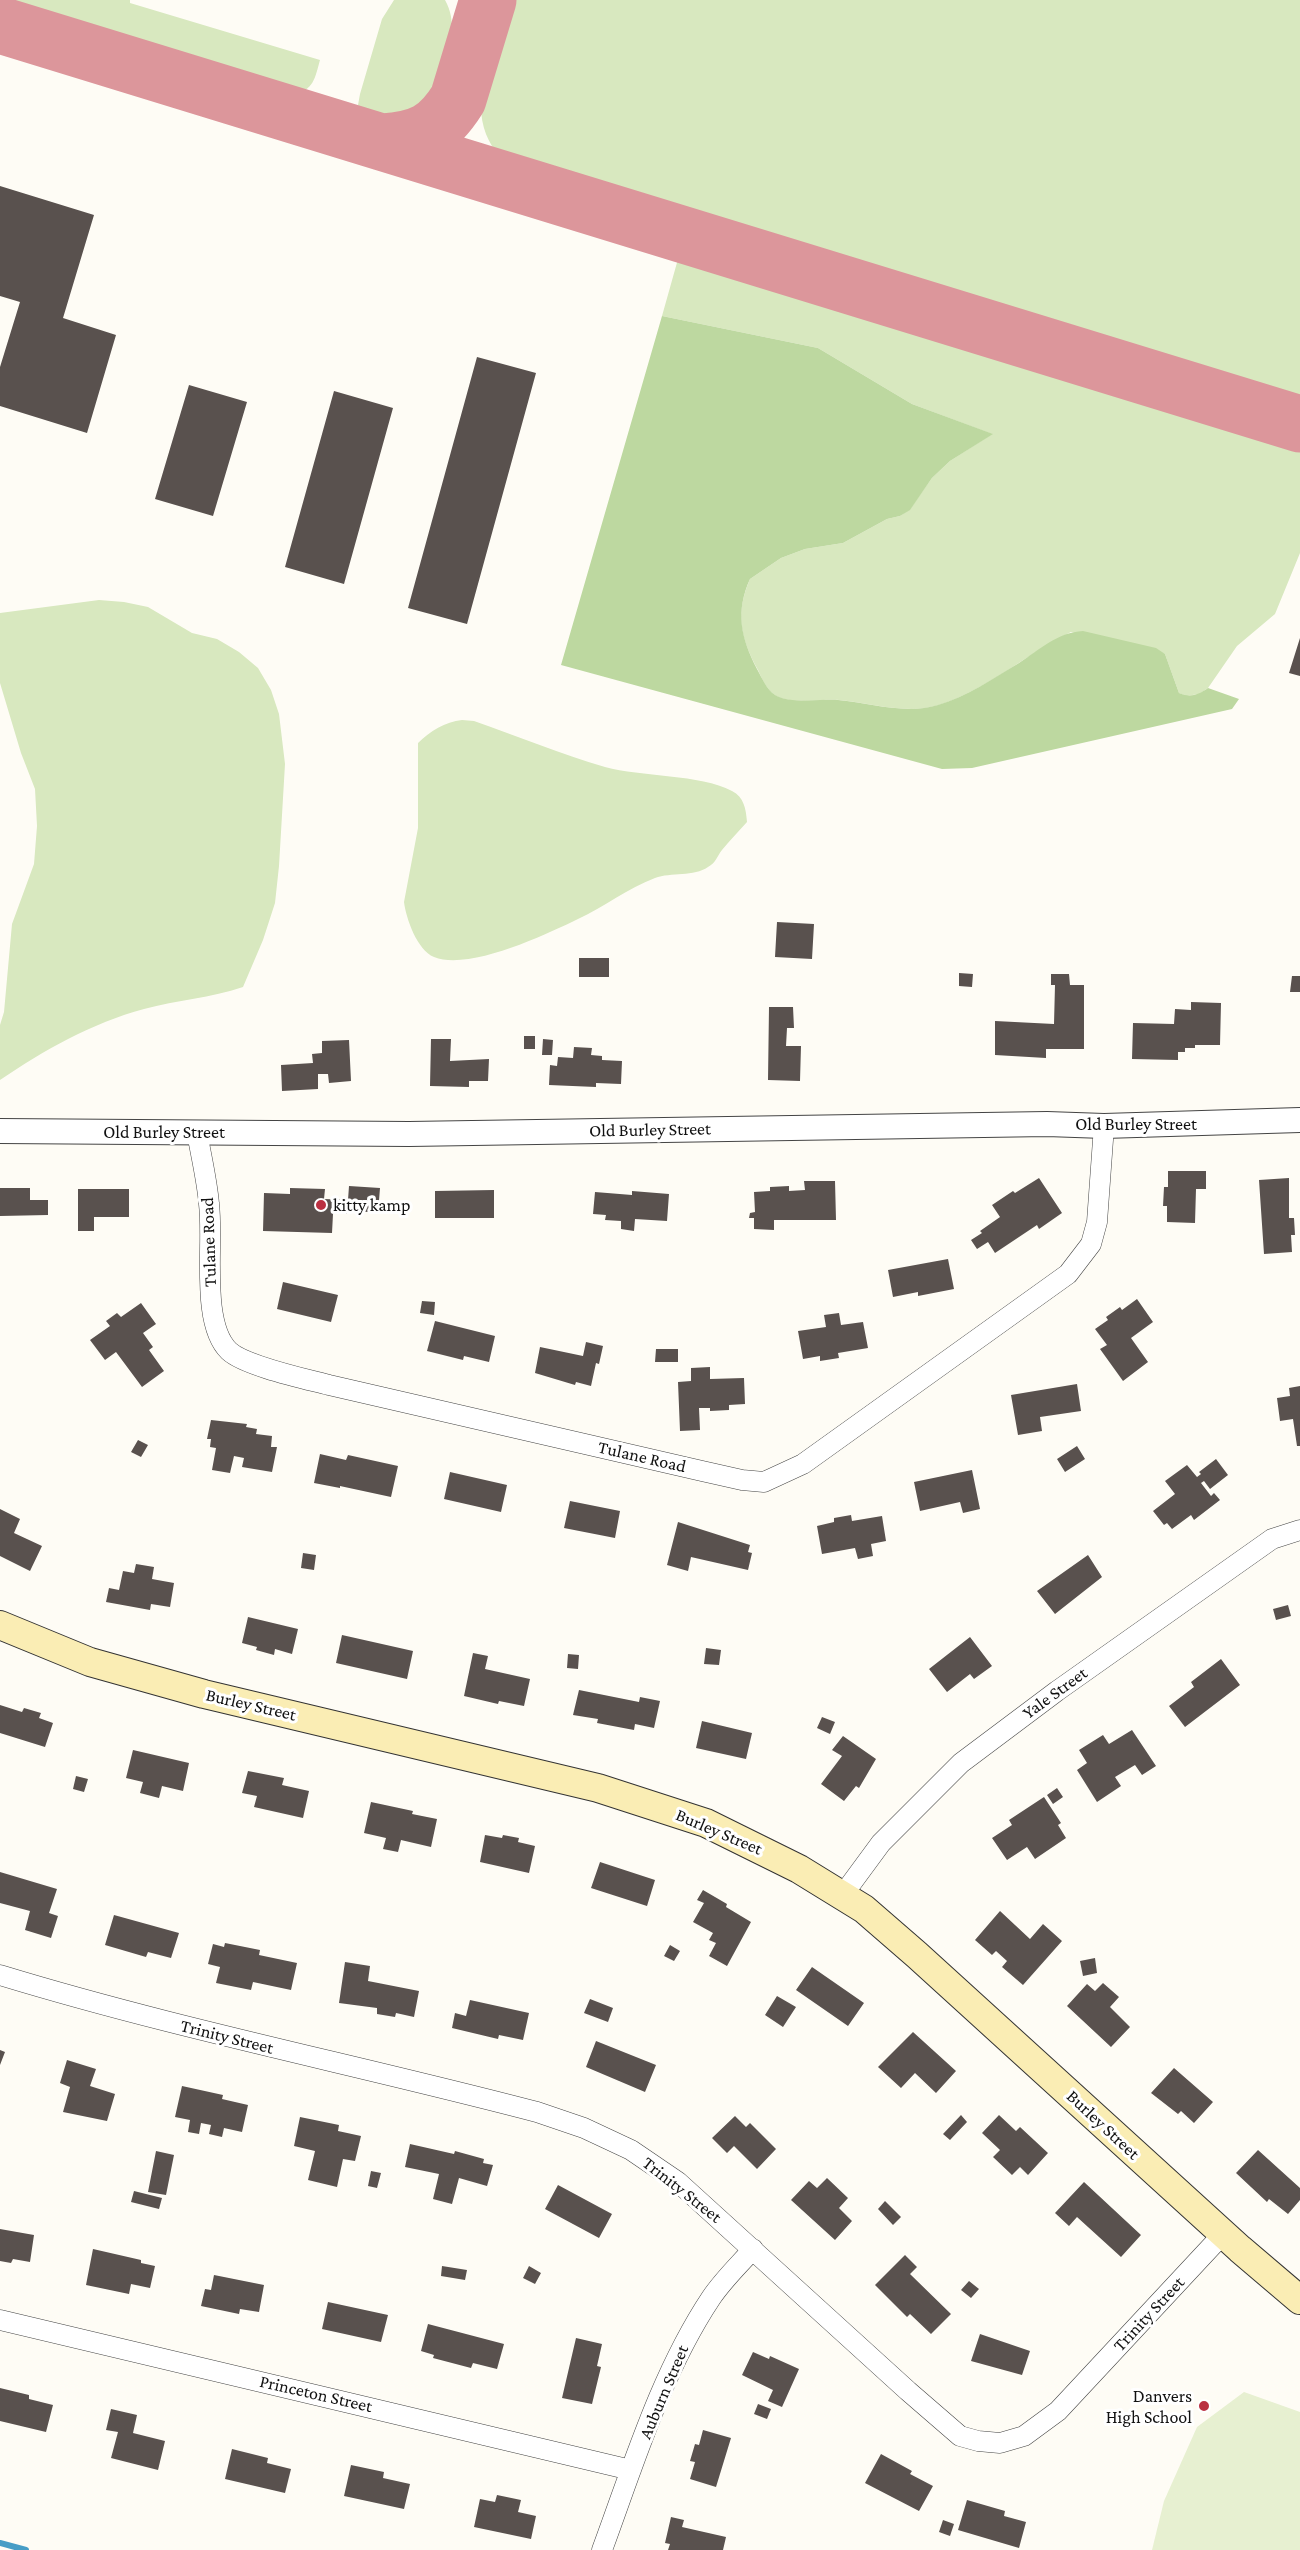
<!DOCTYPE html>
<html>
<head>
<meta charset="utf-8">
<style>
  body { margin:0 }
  canvas { display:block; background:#fefcf5 }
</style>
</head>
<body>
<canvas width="1300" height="2550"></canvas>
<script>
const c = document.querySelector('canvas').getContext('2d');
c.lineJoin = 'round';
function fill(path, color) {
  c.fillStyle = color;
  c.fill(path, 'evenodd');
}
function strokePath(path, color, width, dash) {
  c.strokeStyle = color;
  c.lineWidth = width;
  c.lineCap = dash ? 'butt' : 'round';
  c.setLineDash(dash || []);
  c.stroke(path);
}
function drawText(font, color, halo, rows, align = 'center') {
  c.font = font + ' "Crimson Pro",serif';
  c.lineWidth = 6;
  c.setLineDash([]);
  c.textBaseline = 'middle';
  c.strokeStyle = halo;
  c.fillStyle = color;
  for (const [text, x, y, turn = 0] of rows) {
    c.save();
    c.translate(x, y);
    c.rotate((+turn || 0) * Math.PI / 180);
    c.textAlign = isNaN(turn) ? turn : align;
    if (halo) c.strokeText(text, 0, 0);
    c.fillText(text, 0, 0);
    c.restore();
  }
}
fill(new Path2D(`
  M 0,0 L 130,0 L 130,3 L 320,60 C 315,78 314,90 293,95 L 0,4 Z
  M 394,0 L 445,0 C 457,22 451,41 445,63 C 434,100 407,145 363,114 L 358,105 L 360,94 L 382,19 Z
  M 514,0 L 1300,0 L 1300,405 L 500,157 C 488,143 481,126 481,107 Z
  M 678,259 L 1300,446 L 1300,553 L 1275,614 L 1237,646 L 1208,688 L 1199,694 L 1186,696 L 1179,693 L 1165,654 L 1071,632 C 1026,654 987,690 939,705 C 907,715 871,703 839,700 C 822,699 790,704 776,696 C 767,690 762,679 758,670 C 740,637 735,614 750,579 L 781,558 L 805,549 L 843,543 L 887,519 L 900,516 L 910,509 L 932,478 L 950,461 L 992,434 L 912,404 L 818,348 L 662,316 Z
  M 99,600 L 124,602 L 148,607 L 192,633 L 217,639 L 239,652 L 258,668 L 271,690 L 279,714 L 285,764 L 279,866 L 275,903 L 263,940 L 243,987 C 211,998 177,1000 144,1009 C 92,1023 44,1050 0,1080 L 0,1025 L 4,1012 L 12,924 L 34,864 L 37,826 L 35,789 L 21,753 L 0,683 L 0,613 Z
  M 462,720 L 474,721 C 517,736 561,754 605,767 C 641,777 700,774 732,791 C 744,797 746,809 747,822 C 739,831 730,840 722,850 C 717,856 716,863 708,867 C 694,877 671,872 655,878 C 628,888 604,907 578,919 C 545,935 469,971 434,957 C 417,950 406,918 404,902 L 418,828 L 418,743 C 430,731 445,722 462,720 Z`), '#d8e8bf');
fill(new Path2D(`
  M 662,316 L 818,348 L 912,404 L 993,434 L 950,461 L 932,478 L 910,510 L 900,516 L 887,519 L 843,543 L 805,549 L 781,558 L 750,579 C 735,612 741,638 757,669 C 762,678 767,690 775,695 C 789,704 822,699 838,700 C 871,703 906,715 938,705 C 966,697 994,678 1019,663 C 1039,650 1058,632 1083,631 L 1156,648 L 1165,654 L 1179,693 C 1190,698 1198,695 1208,688 L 1239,699 L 1232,709 L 972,768 L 942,769 L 561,665 Z`), '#bdd8a0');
fill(new Path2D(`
  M 1244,2392 L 1300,2412 L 1300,2550 L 1152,2550 L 1164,2501 L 1197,2427 Z`), '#e7f0d1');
strokePath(new Path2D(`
  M 0,2543 L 26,2550`), '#479dc6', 6);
strokePath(new Path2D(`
  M 0,25 L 1300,424
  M 383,142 C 421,139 438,131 458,99 L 488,0`), '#dc969b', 57);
fill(new Path2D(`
  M 0,186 L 94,215 L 63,318 L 116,335 L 87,433 L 0,406 L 0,367 L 20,302 L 0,296 Z
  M 477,357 L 536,373 L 467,624 L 408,608 Z
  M 189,385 L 247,402 L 213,516 L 155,499 Z
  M 334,391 L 393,408 L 344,584 L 285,567 Z
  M 1300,638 L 1300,676 L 1289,673 Z
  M 777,922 L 814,924 L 812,959 L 775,957 Z
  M 579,958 L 609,958 L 609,977 L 579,977 Z
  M 959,973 L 973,974 L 972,987 L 959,986 Z
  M 1051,974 L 1069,974 L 1070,985 L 1084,985 L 1084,1049 L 1046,1049 L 1046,1058 L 995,1055 L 995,1021 L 1054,1024 L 1055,985 L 1051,985 Z
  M 1292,976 L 1300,976 L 1300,992 L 1290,992 Z
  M 1191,1002 L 1221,1003 L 1220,1045 L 1195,1045 L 1195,1048 L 1185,1048 L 1185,1052 L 1178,1052 L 1178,1060 L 1132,1059 L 1133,1023 L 1174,1024 L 1175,1009 L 1191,1010 Z
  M 769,1007 L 793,1007 L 794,1028 L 787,1028 L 786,1046 L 801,1046 L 800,1081 L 768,1080 Z
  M 524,1036 L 535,1036 L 535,1049 L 524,1049 Z
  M 431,1039 L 451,1039 L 450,1061 L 489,1059 L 488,1081 L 469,1081 L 469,1087 L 430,1086 Z
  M 543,1039 L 553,1040 L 552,1055 L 542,1055 Z
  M 349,1040 L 351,1081 L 329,1083 L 328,1074 L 318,1074 L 318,1089 L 282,1091 L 281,1065 L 313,1063 L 312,1054 L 322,1053 L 322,1041 Z
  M 574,1047 L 592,1048 L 591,1055 L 602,1056 L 602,1060 L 622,1061 L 621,1084 L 596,1083 L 596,1087 L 549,1085 L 550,1065 L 557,1066 L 558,1057 L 573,1058 Z
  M 1168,1171 L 1206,1171 L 1206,1189 L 1196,1189 L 1195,1223 L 1167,1222 L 1167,1206 L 1163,1206 L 1164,1187 L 1168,1187 Z
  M 1039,1178 L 1062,1213 L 1039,1229 L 1037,1225 L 995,1253 L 988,1242 L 977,1249 L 971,1240 L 982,1233 L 980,1231 L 1000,1217 L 992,1205 L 1013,1191 L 1015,1193 Z
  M 1289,1178 L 1289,1218 L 1294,1218 L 1295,1235 L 1291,1235 L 1292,1252 L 1264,1254 L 1259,1180 Z
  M 804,1181 L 835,1181 L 836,1220 L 774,1220 L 774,1230 L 754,1229 L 754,1218 L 749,1218 L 750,1213 L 755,1212 L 754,1192 L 770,1191 L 770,1187 L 789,1186 L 789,1191 L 805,1190 Z
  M 349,1186 L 380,1188 L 378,1213 L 347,1210 L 347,1214 L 333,1214 L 332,1233 L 263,1231 L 264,1193 L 290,1194 L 290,1188 L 325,1189 L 324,1199 L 348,1200 Z
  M 0,1188 L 30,1188 L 30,1200 L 48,1200 L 48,1215 L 0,1216 Z
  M 78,1189 L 129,1189 L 129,1217 L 94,1217 L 94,1231 L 78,1231 Z
  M 494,1190 L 494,1218 L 435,1218 L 435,1191 Z
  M 632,1191 L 669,1194 L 667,1221 L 635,1219 L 634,1231 L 621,1229 L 621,1221 L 605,1220 L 606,1215 L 593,1214 L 595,1192 L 632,1195 Z
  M 948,1259 L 954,1289 L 918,1296 L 918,1292 L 893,1297 L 888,1270 Z
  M 283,1282 L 338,1295 L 331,1322 L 277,1309 Z
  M 1137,1299 L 1153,1322 L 1131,1338 L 1148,1362 L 1123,1381 L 1100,1349 L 1107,1345 L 1095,1329 L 1108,1320 L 1106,1317 L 1120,1307 L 1122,1310 Z
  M 422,1301 L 435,1302 L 434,1315 L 420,1313 Z
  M 141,1303 L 156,1324 L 143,1333 L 153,1347 L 149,1350 L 164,1371 L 142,1387 L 116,1352 L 105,1360 L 90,1340 L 110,1326 L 106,1321 L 117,1313 L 121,1317 Z
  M 839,1313 L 841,1325 L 863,1322 L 868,1348 L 838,1353 L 839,1358 L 820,1361 L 820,1356 L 803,1359 L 798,1331 L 826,1327 L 824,1315 Z
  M 435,1321 L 495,1336 L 489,1362 L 464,1356 L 463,1360 L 427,1351 Z
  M 586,1342 L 603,1346 L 599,1364 L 596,1363 L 591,1386 L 576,1382 L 575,1385 L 535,1373 L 540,1347 L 583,1356 Z
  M 656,1349 L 678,1349 L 678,1362 L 655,1362 Z
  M 710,1367 L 710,1379 L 744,1378 L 745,1404 L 729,1405 L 729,1410 L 710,1411 L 710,1408 L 699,1408 L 700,1430 L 680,1431 L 678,1382 L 691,1381 L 691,1368 Z
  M 1077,1384 L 1081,1411 L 1040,1417 L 1042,1431 L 1018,1435 L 1011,1395 Z
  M 1300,1386 L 1300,1446 L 1297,1446 L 1293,1419 L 1280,1421 L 1277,1398 L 1290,1396 L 1289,1388 Z
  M 211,1420 L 247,1424 L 246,1427 L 257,1429 L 256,1434 L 272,1436 L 271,1447 L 277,1447 L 272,1472 L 242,1467 L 244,1458 L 234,1456 L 230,1473 L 212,1470 L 216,1448 L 210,1447 L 211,1439 L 207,1439 Z
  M 138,1440 L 148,1445 L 141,1457 L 131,1452 Z
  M 1077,1446 L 1085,1459 L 1065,1472 L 1057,1459 Z
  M 320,1454 L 346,1460 L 348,1455 L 398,1466 L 391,1497 L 340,1486 L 340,1488 L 314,1483 Z
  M 1216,1459 L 1228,1475 L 1210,1489 L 1204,1481 L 1201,1483 L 1211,1496 L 1214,1493 L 1220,1500 L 1194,1520 L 1191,1515 L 1172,1529 L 1167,1523 L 1164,1525 L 1153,1511 L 1175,1494 L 1165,1481 L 1187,1465 L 1197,1477 L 1201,1474 L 1199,1472 Z
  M 972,1470 L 980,1509 L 963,1513 L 960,1502 L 920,1511 L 914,1482 Z
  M 450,1472 L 507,1485 L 501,1512 L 444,1499 Z
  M 570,1501 L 620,1511 L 615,1538 L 564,1528 Z
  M 0,1509 L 20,1519 L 14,1533 L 42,1546 L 30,1571 L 0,1556 Z
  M 851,1515 L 852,1521 L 882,1516 L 886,1541 L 871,1544 L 873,1556 L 858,1559 L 855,1548 L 822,1554 L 817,1526 L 834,1522 L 834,1518 Z
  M 678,1522 L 750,1545 L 748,1552 L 752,1553 L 748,1570 L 691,1557 L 688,1571 L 667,1565 Z
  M 303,1553 L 316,1555 L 314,1570 L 301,1568 Z
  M 1088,1555 L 1102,1577 L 1055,1614 L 1037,1591 Z
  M 136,1564 L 154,1567 L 152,1579 L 174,1583 L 170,1607 L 151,1604 L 150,1610 L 106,1602 L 109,1588 L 119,1590 L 123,1571 L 134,1573 Z
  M 1288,1605 L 1291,1616 L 1276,1620 L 1273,1609 Z
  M 248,1617 L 298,1629 L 292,1654 L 275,1649 L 274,1655 L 256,1650 L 257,1647 L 242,1643 Z
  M 342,1635 L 413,1651 L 407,1679 L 336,1663 Z
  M 970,1637 L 992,1666 L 974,1679 L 970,1674 L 947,1692 L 929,1669 Z
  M 706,1648 L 721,1650 L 719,1665 L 704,1664 Z
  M 473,1653 L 488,1656 L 485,1669 L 530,1679 L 524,1706 L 499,1701 L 498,1704 L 464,1696 Z
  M 568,1654 L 579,1655 L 578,1669 L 567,1668 Z
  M 1221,1659 L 1240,1685 L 1185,1727 L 1169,1706 L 1194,1687 L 1191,1682 Z
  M 579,1690 L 639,1702 L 640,1697 L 660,1701 L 654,1728 L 635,1724 L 634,1730 L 597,1723 L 598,1719 L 573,1715 Z
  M 0,1705 L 22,1712 L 24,1708 L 41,1713 L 39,1718 L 53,1723 L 45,1747 L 0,1733 Z
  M 822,1717 L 835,1722 L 830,1734 L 817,1728 Z
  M 702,1721 L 752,1733 L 746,1759 L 696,1748 Z
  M 1132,1730 L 1156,1766 L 1142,1775 L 1135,1765 L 1115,1777 L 1121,1786 L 1097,1802 L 1077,1770 L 1087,1763 L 1079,1750 L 1103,1735 L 1109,1744 Z
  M 843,1736 L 876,1759 L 859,1788 L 856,1786 L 844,1801 L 821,1784 L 842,1756 L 832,1750 Z
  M 133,1750 L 189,1763 L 183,1791 L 162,1786 L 159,1798 L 140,1793 L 143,1782 L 126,1778 Z
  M 248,1771 L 284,1778 L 282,1785 L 309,1791 L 303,1818 L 254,1807 L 257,1796 L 242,1793 Z
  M 76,1776 L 88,1779 L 84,1792 L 73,1789 Z
  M 1057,1788 L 1063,1797 L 1053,1804 L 1047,1795 Z
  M 1044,1797 L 1061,1823 L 1058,1825 L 1066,1838 L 1035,1859 L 1027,1847 L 1007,1860 L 992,1838 L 1012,1825 L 1009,1820 Z
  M 371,1802 L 413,1811 L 412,1814 L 437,1819 L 431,1847 L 401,1840 L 398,1852 L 383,1849 L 386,1838 L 364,1833 Z
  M 485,1835 L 502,1838 L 503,1835 L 519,1838 L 518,1842 L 535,1846 L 529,1873 L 480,1862 Z
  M 600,1862 L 655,1880 L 647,1906 L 591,1888 Z
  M 0,1872 L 57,1889 L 49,1913 L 58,1916 L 51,1938 L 25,1930 L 30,1911 L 0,1903 Z
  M 703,1890 L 727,1904 L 726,1907 L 751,1922 L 727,1966 L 709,1956 L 716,1943 L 709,1940 L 713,1933 L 693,1922 L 704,1903 L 697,1900 Z
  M 1000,1911 L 1030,1939 L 1043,1924 L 1062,1941 L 1023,1985 L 1002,1967 L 1007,1961 L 996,1951 L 992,1955 L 975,1940 Z
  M 114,1915 L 179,1933 L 171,1958 L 148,1952 L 146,1957 L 105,1945 Z
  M 225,1943 L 260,1950 L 259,1955 L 297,1963 L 291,1990 L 253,1982 L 251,1990 L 216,1983 L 220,1967 L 208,1964 L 213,1944 L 224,1947 Z
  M 670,1945 L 680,1951 L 674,1961 L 664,1956 Z
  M 1095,1958 L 1097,1973 L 1083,1976 L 1080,1961 Z
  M 345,1962 L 370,1966 L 368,1981 L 419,1991 L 414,2017 L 396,2013 L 395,2017 L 377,2014 L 377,2008 L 339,2003 Z
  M 812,1967 L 864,2003 L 848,2026 L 796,1990 Z
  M 1103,1983 L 1119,1997 L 1110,2007 L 1130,2027 L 1111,2047 L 1067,2006 L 1087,1984 L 1095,1991 Z
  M 777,1996 L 796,2007 L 783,2027 L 765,2015 Z
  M 590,1999 L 613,2008 L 608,2022 L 584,2013 Z
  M 470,2000 L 529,2013 L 523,2040 L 499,2035 L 498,2039 L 452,2028 L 455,2013 L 466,2016 Z
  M 913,2032 L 956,2071 L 936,2093 L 915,2073 L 901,2088 L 878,2067 Z
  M 596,2041 L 656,2065 L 645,2092 L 586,2067 Z
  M 0,2050 L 5,2052 L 0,2065 Z
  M 67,2060 L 96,2069 L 90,2086 L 115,2094 L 107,2121 L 63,2112 L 70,2087 L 60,2083 Z
  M 1174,2068 L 1213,2102 L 1194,2123 L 1181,2111 L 1178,2114 L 1151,2093 Z
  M 182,2086 L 223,2095 L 222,2099 L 248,2105 L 242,2132 L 224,2128 L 222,2137 L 209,2134 L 211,2125 L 201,2123 L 199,2134 L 188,2132 L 190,2120 L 175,2117 Z
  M 961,2115 L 967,2122 L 950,2140 L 943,2134 Z
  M 999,2115 L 1016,2131 L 1020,2127 L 1048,2153 L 1028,2175 L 1020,2167 L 1012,2175 L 993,2157 L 1000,2150 L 982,2133 Z
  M 735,2116 L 746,2127 L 750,2123 L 776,2149 L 757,2169 L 734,2146 L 727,2153 L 712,2138 Z
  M 300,2117 L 339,2125 L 338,2131 L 361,2136 L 355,2161 L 343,2159 L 337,2187 L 308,2180 L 315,2151 L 294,2146 Z
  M 410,2144 L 454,2154 L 455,2151 L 484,2159 L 483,2163 L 493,2165 L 487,2186 L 459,2178 L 452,2204 L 433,2199 L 439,2174 L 405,2167 Z
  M 1258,2150 L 1300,2188 L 1300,2200 L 1288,2214 L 1269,2199 L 1267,2202 L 1236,2173 Z
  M 156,2151 L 174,2155 L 166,2195 L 148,2192 Z
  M 371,2171 L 381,2173 L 377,2188 L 368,2186 Z
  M 827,2178 L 848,2198 L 839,2208 L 852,2221 L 835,2240 L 791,2200 L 809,2181 L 817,2188 Z
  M 1084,2182 L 1141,2235 L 1121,2257 L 1077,2217 L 1069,2226 L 1055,2213 Z
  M 558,2185 L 612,2214 L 599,2238 L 545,2209 Z
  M 134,2191 L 162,2198 L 159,2209 L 131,2202 Z
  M 885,2201 L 901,2217 L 893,2225 L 878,2209 Z
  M 0,2229 L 34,2235 L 30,2262 L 13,2259 L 11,2263 L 0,2261 Z
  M 93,2249 L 141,2260 L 141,2263 L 155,2266 L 150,2288 L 131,2284 L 129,2294 L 86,2285 Z
  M 905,2255 L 917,2267 L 910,2274 L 951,2314 L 931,2334 L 910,2314 L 907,2317 L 875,2285 Z
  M 442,2266 L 467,2270 L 465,2280 L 441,2276 Z
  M 529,2266 L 541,2273 L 535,2284 L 523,2278 Z
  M 214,2275 L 264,2285 L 259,2312 L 240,2309 L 239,2314 L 201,2306 L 205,2289 L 211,2290 Z
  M 969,2281 L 979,2289 L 971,2298 L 961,2290 Z
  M 328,2302 L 388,2315 L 381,2342 L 322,2329 Z
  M 428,2324 L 504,2344 L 497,2369 L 473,2363 L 471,2368 L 433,2358 L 434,2355 L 421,2351 Z
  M 980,2334 L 1030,2351 L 1022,2375 L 971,2361 Z
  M 576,2338 L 602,2344 L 597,2366 L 601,2367 L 592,2404 L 562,2398 Z
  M 753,2352 L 769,2359 L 770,2356 L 799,2369 L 782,2407 L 768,2401 L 773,2390 L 742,2375 Z
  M 0,2388 L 29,2395 L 29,2399 L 53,2405 L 46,2432 L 0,2421 Z
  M 758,2404 L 771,2409 L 767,2419 L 754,2414 Z
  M 111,2409 L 137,2415 L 133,2433 L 165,2441 L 158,2470 L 111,2458 L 118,2432 L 106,2430 Z
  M 703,2430 L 731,2438 L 716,2487 L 690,2479 L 695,2462 L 690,2461 L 695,2444 L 699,2445 Z
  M 232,2449 L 268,2458 L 267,2463 L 291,2469 L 285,2493 L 225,2479 Z
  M 881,2454 L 912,2471 L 910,2474 L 933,2486 L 919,2511 L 865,2483 Z
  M 351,2465 L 384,2472 L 383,2478 L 410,2484 L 404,2509 L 344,2496 Z
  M 497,2495 L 521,2500 L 518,2512 L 536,2516 L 531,2539 L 474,2527 L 480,2499 L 495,2502 Z
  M 967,2500 L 1005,2511 L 1004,2516 L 1026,2522 L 1019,2548 L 958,2530 Z
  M 671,2517 L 684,2520 L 682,2527 L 726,2537 L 723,2550 L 668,2550 L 670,2544 L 665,2543 Z
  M 943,2520 L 954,2524 L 950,2536 L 939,2532 Z`), '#59514e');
const minor = new Path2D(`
  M 197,1132 C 201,1156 207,1180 209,1204 C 214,1244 200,1323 229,1351 C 245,1366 306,1379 329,1385 L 702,1471 L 742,1480 L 764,1482 L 803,1464 L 1068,1274 L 1091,1244 L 1097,1222 L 1104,1126
  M 842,1896 L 881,1843 L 961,1763 L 1057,1691 L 1272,1539 L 1300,1530
  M 0,1975 C 177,2029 358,2065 537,2112 L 584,2128 L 631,2150 L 678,2182 L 908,2391 L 960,2436 L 978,2441 L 1000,2443 L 1024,2436 L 1058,2411 L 1223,2234
  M 0,2320 L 631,2470
  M 602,2550 C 633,2466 661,2373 711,2298 C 723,2280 739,2265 753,2249`);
const tertiary = new Path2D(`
  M 0,1131 L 409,1134 L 1047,1124 L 1104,1126 L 1300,1120`);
const secondary = new Path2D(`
  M 0,1625 L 90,1662 L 204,1694 L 598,1788 L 706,1823 L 799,1869 L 864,1909 L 917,1955 L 1240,2249 L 1300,2300`);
strokePath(minor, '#444', 21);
strokePath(tertiary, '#444', 26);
strokePath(secondary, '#333', 30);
strokePath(minor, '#fff', 20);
strokePath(tertiary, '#fff', 24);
strokePath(secondary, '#faedb4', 28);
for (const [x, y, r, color] of [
  [321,1205,6,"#ba3041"],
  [1204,2406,6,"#ba3041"]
]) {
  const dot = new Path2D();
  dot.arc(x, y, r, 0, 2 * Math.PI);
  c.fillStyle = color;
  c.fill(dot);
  strokePath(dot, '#fff', 2);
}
drawText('18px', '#111', '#fff', [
  ["Old Burley Street",1136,1124],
  ["Old Burley Street",650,1130,-1],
  ["Old Burley Street",164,1132],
  ["Tulane Road",209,1242,-92],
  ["Tulane Road",642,1457,13],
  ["Yale Street",1055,1693,-36],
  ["Burley Street",251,1705,13],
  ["Burley Street",719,1832,23],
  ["Trinity Street",227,2037,14],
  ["Burley Street",1103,2125,43],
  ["Trinity Street",682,2190,38],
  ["Trinity Street",1149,2314,-47],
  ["Auburn Street",664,2392,-67],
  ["Princeton Street",316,2394,13]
]);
drawText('18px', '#111', '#fff', [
  ["kitty kamp",333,1205],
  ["Danvers",1192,2396,"right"],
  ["High School",1192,2417,"right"]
], 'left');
</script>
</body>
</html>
